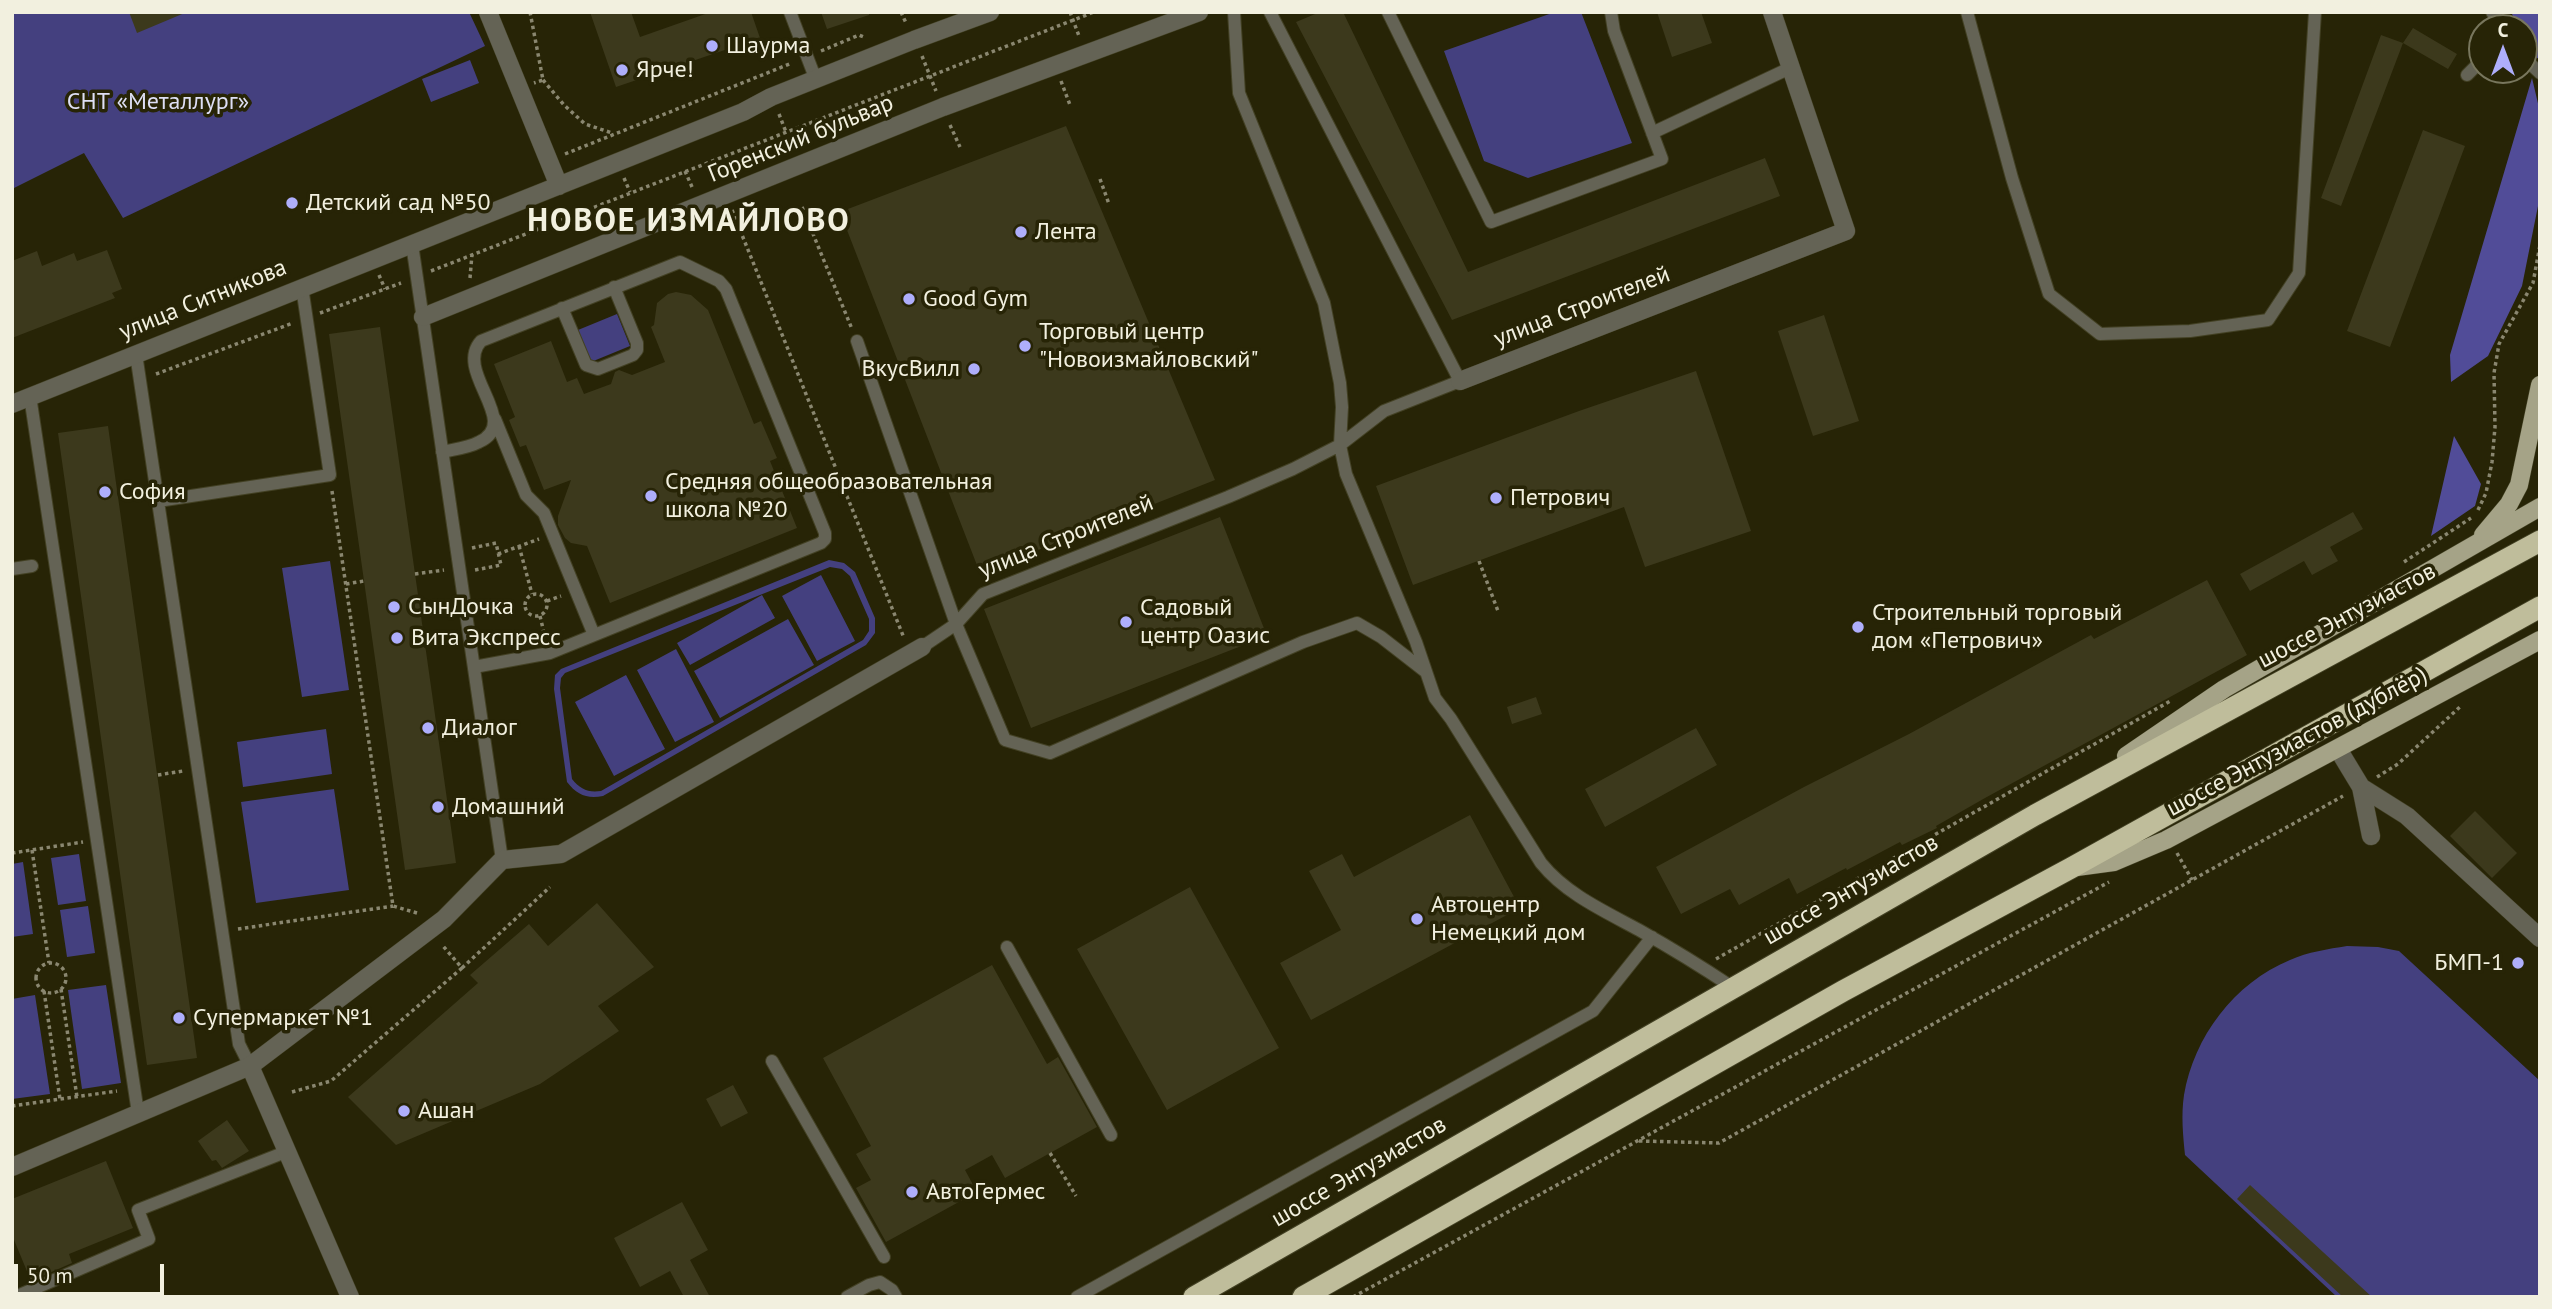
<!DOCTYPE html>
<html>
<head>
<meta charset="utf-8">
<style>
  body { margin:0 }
  #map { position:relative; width:2552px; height:1309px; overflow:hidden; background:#272406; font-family:"PT Sans",sans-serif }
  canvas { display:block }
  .frame { position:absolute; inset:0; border:14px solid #f2f0df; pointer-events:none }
  .north { position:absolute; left:2468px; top:14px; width:70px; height:70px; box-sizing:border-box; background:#272406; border:2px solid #78765d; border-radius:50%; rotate:0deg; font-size:19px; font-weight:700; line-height:28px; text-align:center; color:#f2f0df }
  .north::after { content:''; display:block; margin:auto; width:24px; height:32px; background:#aeaefb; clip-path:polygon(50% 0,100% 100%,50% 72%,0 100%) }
  .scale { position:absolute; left:14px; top:1264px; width:150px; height:32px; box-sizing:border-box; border:4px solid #f2f0df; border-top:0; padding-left:9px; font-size:21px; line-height:24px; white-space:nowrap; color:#f2f0df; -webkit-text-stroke:5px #272406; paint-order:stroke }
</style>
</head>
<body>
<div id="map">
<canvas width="2552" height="1309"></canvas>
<div class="frame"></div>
<div class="north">С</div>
<div class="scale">50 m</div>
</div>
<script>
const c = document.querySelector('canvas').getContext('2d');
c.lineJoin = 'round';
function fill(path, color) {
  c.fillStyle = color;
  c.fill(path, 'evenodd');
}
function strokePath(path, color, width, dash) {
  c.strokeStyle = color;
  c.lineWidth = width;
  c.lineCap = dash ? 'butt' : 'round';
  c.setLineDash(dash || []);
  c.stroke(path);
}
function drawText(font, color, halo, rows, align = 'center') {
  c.font = font + ' "PT Sans",sans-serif';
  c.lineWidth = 7;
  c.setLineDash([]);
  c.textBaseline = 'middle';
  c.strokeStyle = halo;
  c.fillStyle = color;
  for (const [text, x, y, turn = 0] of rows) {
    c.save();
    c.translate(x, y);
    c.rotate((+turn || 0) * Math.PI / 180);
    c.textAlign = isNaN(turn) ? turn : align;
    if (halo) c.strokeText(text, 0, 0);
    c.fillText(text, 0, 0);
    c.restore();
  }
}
fill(new Path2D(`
  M 12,12 L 469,12 L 485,46 L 123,218 L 84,153 L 12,189 Z
  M 1555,12 L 1581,12 L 1632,143 L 1528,178 L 1484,161 L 1444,51 Z
  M 470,60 L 479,83 L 431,102 L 422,79 Z
  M 617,314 L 630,346 L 591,362 L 578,330 Z
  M 829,560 L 844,563 L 855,572 L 875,618 L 875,633 L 866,645 L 603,796 C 587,799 577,795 567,782 L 554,689 L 555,675 L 561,669 ZM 830,567 L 842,569 L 850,576 L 869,619 L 869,631 L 863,640 L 601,791 C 588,793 580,789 572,779 L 560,688 L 561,678 L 565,673 Z
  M 330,561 L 349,690 L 302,697 L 282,568 Z
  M 821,575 L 855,641 L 817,661 L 782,596 Z
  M 762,595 L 775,618 L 690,665 L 677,643 Z
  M 788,619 L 814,665 L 720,718 L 694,671 Z
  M 676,649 L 714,722 L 675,742 L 637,670 Z
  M 626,675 L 665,749 L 614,776 L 575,702 Z
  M 326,729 L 332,774 L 243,787 L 237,742 Z
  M 334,789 L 349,890 L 256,903 L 241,802 Z
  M 79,854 L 86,901 L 58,905 L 51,858 Z
  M 23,862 L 33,934 L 12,937 L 12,864 Z
  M 88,906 L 95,953 L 67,957 L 60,910 Z
  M 2347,946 L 2378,947 L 2399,951 L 2540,1081 L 2540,1297 L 2337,1297 L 2185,1155 C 2183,1135 2181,1115 2184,1095 C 2194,1037 2234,983 2290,960 C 2308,952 2328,949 2347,946 Z
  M 106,985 L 121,1083 L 82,1089 L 68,990 Z
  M 35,995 L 50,1094 L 12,1099 L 12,999 Z`), '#44407f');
fill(new Path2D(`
  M 2511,12 L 2540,12 L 2540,60 C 2528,51 2524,43 2524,28 L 2519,28 Z
  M 2532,78 L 2540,112 L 2540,196 L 2522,286 L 2488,356 L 2451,382 L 2450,355 Z
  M 2454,436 L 2481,484 L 2475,506 L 2431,536 Z`), '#514c98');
fill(new Path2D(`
  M 129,12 L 187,12 L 137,33 Z
  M 590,12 L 631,12 L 640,37 L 711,12 L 751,12 L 760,38 L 616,87 Z
  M 821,12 L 869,12 L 869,15 L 827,29 Z
  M 1320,12 L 1343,12 L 1468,272 L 1765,158 L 1780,196 L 1452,320 L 1296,22 Z
  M 1657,12 L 1701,12 L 1712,43 L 1672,57 Z
  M 2413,28 L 2457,54 L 2448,69 L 2403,43 Z
  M 2381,35 L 2403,43 L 2341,206 L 2321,198 Z
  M 1066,126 L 1215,480 L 980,573 L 840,212 Z
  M 2423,130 L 2465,146 L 2390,347 L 2347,331 Z
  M 107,250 L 122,289 L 112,293 L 115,298 L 12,338 L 12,261 L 37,251 L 42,266 L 74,253 L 77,261 Z
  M 676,292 L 691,295 L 708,310 L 754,424 L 761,421 L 777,458 L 770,461 L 797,528 L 610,603 L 587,546 L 571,543 L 565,538 L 558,525 L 558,516 L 571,480 L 544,490 L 526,445 L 520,447 L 509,420 L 515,417 L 494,364 L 551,341 L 567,382 L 577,378 L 584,394 L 611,384 L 615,372 L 619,370 L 632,375 L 665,362 L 651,327 L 654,325 L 657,303 L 668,294 Z
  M 1824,315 L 1859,421 L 1813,436 L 1778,331 Z
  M 380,327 L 456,863 L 405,870 L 329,334 Z
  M 1696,371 L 1751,531 L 1645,567 L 1624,507 L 1413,585 L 1376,486 L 1579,411 Z
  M 108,426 L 197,1058 L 147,1065 L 58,433 Z
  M 2353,512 L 2363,529 L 2330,547 L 2338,561 L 2312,575 L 2304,561 L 2250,591 L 2240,574 Z
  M 1220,517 L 1267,636 L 1031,728 L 984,609 Z
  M 2207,580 L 2247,655 L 1985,798 L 1936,826 L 1937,828 L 1902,845 L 1900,842 L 1847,870 L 1846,868 L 1797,894 L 1789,878 L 1739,905 L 1730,889 L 1681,914 L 1656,867 L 1804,787 L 1909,734 L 2091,635 L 2094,639 Z
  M 1536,697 L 1542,714 L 1512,724 L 1507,707 Z
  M 1696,728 L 1717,765 L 1605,827 L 1585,789 Z
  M 2475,811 L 2517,853 L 2492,878 L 2450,836 Z
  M 1470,815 L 1520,908 L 1311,1020 L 1280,963 L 1341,930 L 1309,871 L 1342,854 L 1354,877 Z
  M 1190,887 L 1279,1048 L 1167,1110 L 1077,949 Z
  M 597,903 L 654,967 L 598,1006 L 619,1031 L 540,1084 L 396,1145 L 348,1097 L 478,983 L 470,975 L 529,924 L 548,946 Z
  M 992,965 L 1047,1064 L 1058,1057 L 1097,1127 L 1005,1178 L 992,1155 L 965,1170 L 977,1192 L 886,1242 L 856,1188 L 871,1180 L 856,1154 L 871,1146 L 823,1058 Z
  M 733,1085 L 748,1113 L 721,1127 L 706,1099 Z
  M 227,1120 L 249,1151 L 222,1168 L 216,1160 L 212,1161 L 198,1141 Z
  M 106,1161 L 133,1228 L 69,1254 L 72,1263 L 31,1281 L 12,1235 L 12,1199 Z
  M 2250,1185 L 2372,1297 L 2343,1297 L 2237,1199 Z
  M 682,1202 L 708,1250 L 690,1260 L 710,1297 L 684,1297 L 670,1271 L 640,1287 L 614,1238 Z`), '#3c391c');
const lane = new Path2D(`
  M 790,12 L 816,80
  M 1234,12 L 1239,93 L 1324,303 L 1340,383 L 1342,407 L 1340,445 L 1346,474 L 1416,642 L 1435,698 L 1451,719 L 1541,863 C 1566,894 1604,911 1639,930 C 1671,948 1702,967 1732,987
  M 1388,12 L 1491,222 L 1662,159 L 1614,31 L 1611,12
  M 1967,12 L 2012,178 L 2049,294 L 2100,334 L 2190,331 L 2268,320 L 2299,273 L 2315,12
  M 2492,12 L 2503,28
  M 2524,58 L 2540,73
  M 2467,75 L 2482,60
  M 1652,133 L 1790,68
  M 412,244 L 502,860
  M 562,308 L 586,365 L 598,369 L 633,355 L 637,350 L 637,343 L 614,287
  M 857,341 L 956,624 L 1005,740 L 1050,753 L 1303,642 L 1357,623 L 1381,637 L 1426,672
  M 136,354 L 239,1044 L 250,1066
  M 30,396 L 138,1113
  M 495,419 L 526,495 L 544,513 L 594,635
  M 442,452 C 455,449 468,448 479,442 C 523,422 453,372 481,341 L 680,262 L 719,281 L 726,289 L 825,533 L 825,539 L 821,543 L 550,653 L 474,667
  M 158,501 L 330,475 L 302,287
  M 12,569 L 32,566
  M 922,647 L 956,624 L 983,594 L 1228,497 L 1293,469 L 1340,445 L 1384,411 L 1460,381 L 1270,12
  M 1007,947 L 1111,1135
  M 772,1061 L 884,1257
  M 15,1297 L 149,1239 L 138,1210 L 288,1151
  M 847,1297 L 869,1285 L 880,1282 L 892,1290 L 896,1297
  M 1077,1297 L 1593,1011 L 1652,937`);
const street = new Path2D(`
  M 488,12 L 559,186
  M 423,317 L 943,107 L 1199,12
  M 1460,381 L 1846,231 L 1772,12
  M 12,404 L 743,112 L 771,97 L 914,40 L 990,12
  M 2338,749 L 2361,787 L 2371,836
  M 2361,787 L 2407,816 L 2540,938
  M 250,1066 L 350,1297
  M 12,1167 L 250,1066 L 444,919 L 502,860 L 561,854 L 922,647`);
const primary = new Path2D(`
  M 2483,535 L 2509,504 L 2519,485 L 2540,385
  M 2126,756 L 2224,689 L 2540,507
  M 2077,867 L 2114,862 L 2166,840 L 2540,640`);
const highway = new Path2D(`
  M 1194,1297 L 2035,815 L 2540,541
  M 1303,1297 L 1843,991 L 2071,868 L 2540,607`);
strokePath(lane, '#434124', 14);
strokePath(street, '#434124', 19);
strokePath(primary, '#434124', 19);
strokePath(highway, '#434124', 23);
strokePath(new Path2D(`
  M 530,12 L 543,80 L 534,83
  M 901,12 L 906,23
  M 1070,12 L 1079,36
  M 821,51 L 859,35 L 866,38
  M 922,56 L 936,91
  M 543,80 L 564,105 L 585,124 L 612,133
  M 1061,81 L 1070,105
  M 779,114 L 786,132
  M 950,125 L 960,147
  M 565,154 L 792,63
  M 685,171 L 692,187
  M 624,178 L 630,192
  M 1100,179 L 1109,204
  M 802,207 L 852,329
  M 732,210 L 904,638
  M 431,271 L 1094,12
  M 379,275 L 385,289
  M 470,278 L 472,254
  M 320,313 L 401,283
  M 156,374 L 293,323
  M 332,491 L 393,906 L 417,913
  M 2478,510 L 2486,493 L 2492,462 L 2495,427 L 2494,373 L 2499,344 L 2533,283 L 2540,245
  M 519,546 L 532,594
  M 472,548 L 496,543 L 501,565 L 475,570
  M 498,554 L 539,539
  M 1479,561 L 1498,611
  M 2404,562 L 2471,518
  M 415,574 L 444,570
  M 346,584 L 364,581
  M525 605a11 11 0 1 1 22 0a11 11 0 1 1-22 0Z
  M 547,601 L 561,596
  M 540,616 L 545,637
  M 158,775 L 183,771
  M 2377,777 L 2398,764 L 2462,705
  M 32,850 L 49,963
  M 12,853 L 83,842
  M 2177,853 L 2192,880
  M 238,929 L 393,906
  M 1716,959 L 2172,700
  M36 978a15 15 0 1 1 30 0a15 15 0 1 1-30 0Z
  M 462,968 L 550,887
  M 61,989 L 77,1097
  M 44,991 L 60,1099
  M 292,1092 L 331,1081 L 462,968 L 443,946
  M 12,1106 L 117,1091
  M 1639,1141 L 1719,1143 L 2343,796
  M 1050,1153 L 1076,1196
  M 1353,1297 L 2109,882`), '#8a8770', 3.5, [3.5, 3.5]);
strokePath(lane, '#646355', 12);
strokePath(street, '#646355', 18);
strokePath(primary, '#a5a387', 18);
strokePath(highway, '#bfbd9b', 21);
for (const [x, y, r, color] of [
  [712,46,7,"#aeaefb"],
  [622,70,7,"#aeaefb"],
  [292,203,7,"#aeaefb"],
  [1021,232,7,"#aeaefb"],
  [909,299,7,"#aeaefb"],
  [1025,346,7,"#aeaefb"],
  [974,369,7,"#aeaefb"],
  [105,492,7,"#aeaefb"],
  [651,496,7,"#aeaefb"],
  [1496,498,7,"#aeaefb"],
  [394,607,7,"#aeaefb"],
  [1126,622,7,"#aeaefb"],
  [1858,627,7,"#aeaefb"],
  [397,638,7,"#aeaefb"],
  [428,728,7,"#aeaefb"],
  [438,807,7,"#aeaefb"],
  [1417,919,7,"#aeaefb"],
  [2518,963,7,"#aeaefb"],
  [179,1018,7,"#aeaefb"],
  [404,1111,7,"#aeaefb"],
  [912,1192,7,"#aeaefb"]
]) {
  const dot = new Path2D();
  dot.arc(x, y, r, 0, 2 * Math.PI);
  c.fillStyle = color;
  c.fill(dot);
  strokePath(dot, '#272406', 2.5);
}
drawText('24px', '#f2f0df', '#272406', [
  ["Шаурма",726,46],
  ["Ярче!",636,70],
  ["Детский сад №50",306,203],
  ["Лента",1035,232],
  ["Good Gym",923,299],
  ["Торговый центр",1039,332],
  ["\"Новоизмайловский\"",1039,360],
  ["ВкусВилл",960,369,"right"],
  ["Средняя общеобразовательная",665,482],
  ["школа №20",665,510],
  ["София",119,492],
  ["Петрович",1510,498],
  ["СынДочка",408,607],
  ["Садовый",1140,608],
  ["центр Оазис",1140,636],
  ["Строительный торговый",1872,613],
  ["дом «Петрович»",1872,641],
  ["Вита Экспресс",411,638],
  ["Диалог",442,728],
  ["Домашний",452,807],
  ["Автоцентр",1431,905],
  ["Немецкий дом",1431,933],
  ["БМП-1",2504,963,"right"],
  ["Супермаркет №1",193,1018],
  ["Ашан",418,1111],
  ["АвтоГермес",926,1192]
], 'left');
drawText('24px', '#dedff5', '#272406', [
  ["СНТ «Металлург»",158,102]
]);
drawText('24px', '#f2f0df', '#272406', [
  ["Горенский бульвар",801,139,-22],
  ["улица Ситникова",203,300,-22],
  ["улица Строителей",1582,307,-21],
  ["улица Строителей",1066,537,-22],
  ["шоссе Энтузиастов",2347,616,-28],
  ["шоссе Энтузиастов (дублёр)",2297,742,-28],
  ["шоссе Энтузиастов",1851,890,-30],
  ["шоссе Энтузиастов",1359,1172,-30]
]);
c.letterSpacing = '2px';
drawText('bold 32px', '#f2f0df', '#272406', [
  ["НОВОЕ ИЗМАЙЛОВО",689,222]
]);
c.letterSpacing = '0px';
</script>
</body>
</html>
